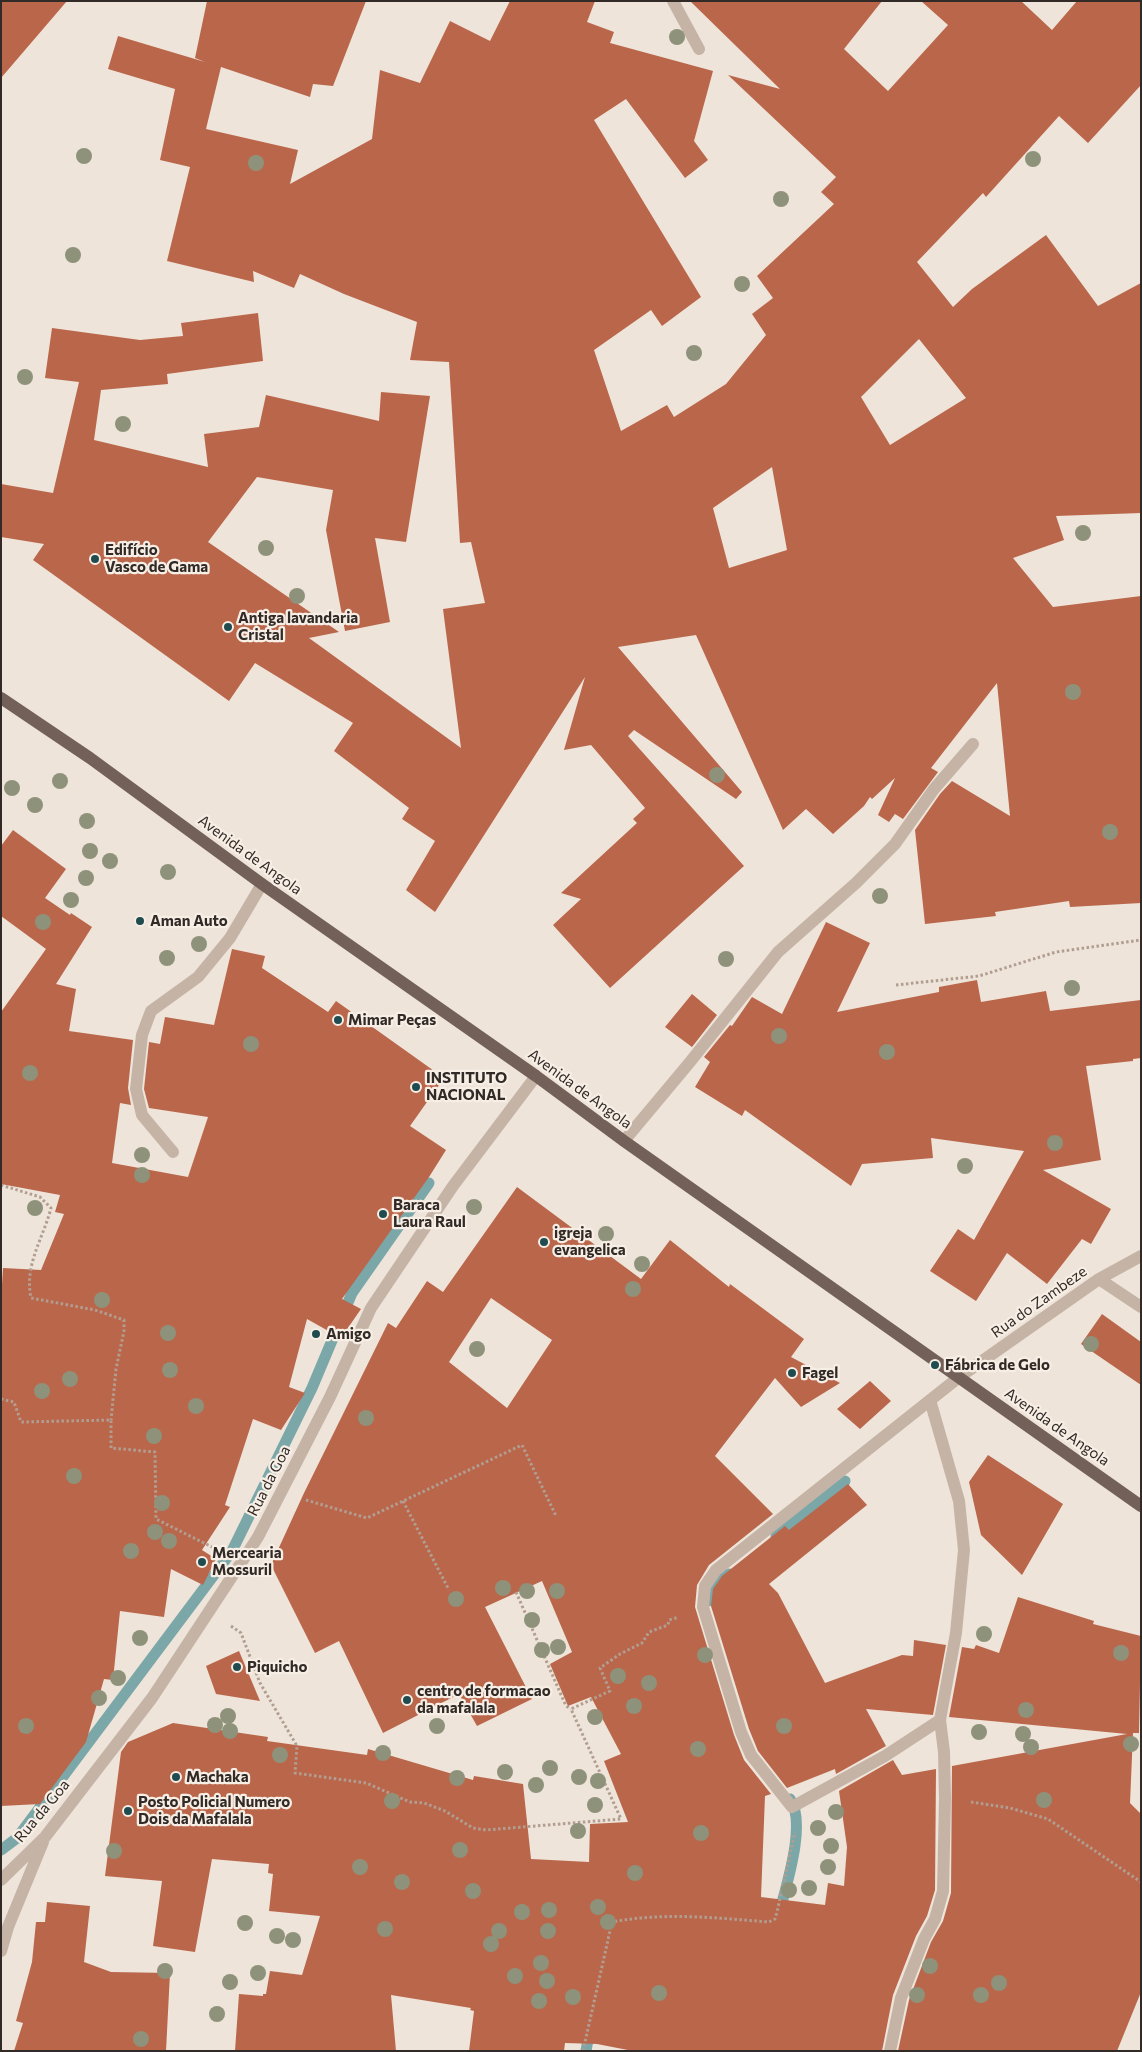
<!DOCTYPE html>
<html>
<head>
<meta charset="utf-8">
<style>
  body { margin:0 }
  #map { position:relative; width:1142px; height:2052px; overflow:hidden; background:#eee4d9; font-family:Commissioner,sans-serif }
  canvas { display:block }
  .frame { position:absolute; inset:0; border:2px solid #322a26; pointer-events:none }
</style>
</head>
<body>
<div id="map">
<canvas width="1142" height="2052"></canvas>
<div class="frame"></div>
</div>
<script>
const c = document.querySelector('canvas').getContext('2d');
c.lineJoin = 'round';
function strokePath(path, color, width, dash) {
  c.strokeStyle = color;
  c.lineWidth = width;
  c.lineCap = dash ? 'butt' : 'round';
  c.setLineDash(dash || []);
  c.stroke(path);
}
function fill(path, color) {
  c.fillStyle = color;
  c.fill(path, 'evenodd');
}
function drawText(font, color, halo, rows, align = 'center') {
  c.font = font + ' Commissioner,sans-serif';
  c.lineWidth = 4.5;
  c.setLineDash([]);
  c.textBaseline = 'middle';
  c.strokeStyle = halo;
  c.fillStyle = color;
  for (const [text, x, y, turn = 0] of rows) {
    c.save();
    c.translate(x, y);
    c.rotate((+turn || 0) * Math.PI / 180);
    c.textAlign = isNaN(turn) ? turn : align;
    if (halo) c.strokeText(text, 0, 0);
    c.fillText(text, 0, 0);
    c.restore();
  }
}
strokePath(new Path2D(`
  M 776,1536 L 845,1481
  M 708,1601 L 708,1591 L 729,1574
  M 1,1850 L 17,1838 L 232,1551 L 312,1388 L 352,1293 L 429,1183
  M 779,1914 C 786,1886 807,1823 790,1799
  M 586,2051 L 590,2028`), '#7ba7a9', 11);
fill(new Path2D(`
  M 1,1 L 67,1 L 1,78 Z
  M 207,1 L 366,1 L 333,86 L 313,84 L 310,97 L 221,67 L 206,129 L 298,150 L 290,184 L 372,139 L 380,70 L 420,83 L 450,21 L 490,41 L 510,1 L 595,1 L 587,22 L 614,32 L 610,43 L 713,71 L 694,141 L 708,160 L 685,178 L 626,99 L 594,120 L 701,297 L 662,326 L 651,310 L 594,350 L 621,431 L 667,405 L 674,417 L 726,384 L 766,335 L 752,314 L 773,298 L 757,276 L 834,204 L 821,192 L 836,177 L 728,75 L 780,89 L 690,1 L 882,1 L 844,49 L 888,91 L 948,25 L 921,1 L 1021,1 L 1052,30 L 1077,1 L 1141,1 L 1141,85 L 1088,143 L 1059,116 L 986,197 L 983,193 L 917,262 L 953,307 L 972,289 L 1046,235 L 1098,306 L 1141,283 L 1141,513 L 1056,516 L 1064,540 L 1013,558 L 1053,607 L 1141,596 L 1141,903 L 1070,907 L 1069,901 L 995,912 L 996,916 L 925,924 L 915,830 L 940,794 L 952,781 L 1010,816 L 997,683 L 931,768 L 938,772 L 903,819 L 895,814 L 889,822 L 878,815 L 895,778 L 872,799 L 870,797 L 864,806 L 833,834 L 806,809 L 783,830 L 696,635 L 618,647 L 742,792 L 736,799 L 634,730 L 628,736 L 744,866 L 610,988 L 553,925 L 581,899 L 561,893 L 637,823 L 633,819 L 645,808 L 591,745 L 564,750 L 585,677 L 435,912 L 406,890 L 435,841 L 402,819 L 409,808 L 334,751 L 353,723 L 255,663 L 229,701 L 33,560 L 44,544 L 1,537 L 1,484 L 53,493 L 79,382 L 45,378 L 52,328 L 140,340 L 183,336 L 181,323 L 258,313 L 263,361 L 167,374 L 168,384 L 101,390 L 94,440 L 208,467 L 204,434 L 259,427 L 266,395 L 379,421 L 381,392 L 430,396 L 406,542 L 375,538 L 390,622 L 345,631 L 326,530 L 333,490 L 257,477 L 208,542 L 339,632 L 309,638 L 461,748 L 443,609 L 485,603 L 471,542 L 460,543 L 449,362 L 410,360 L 417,322 L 344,294 L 300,274 L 294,288 L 253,271 L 254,282 L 167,261 L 190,167 L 160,160 L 175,89 L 108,69 L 118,36 L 205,62 L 195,58 ZM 919,339 L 966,398 L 890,445 L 861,397 ZM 772,467 L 787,550 L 729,568 L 713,508 Z
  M 13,830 L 66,869 L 45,898 L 70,915 L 71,913 L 92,927 L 56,984 L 76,989 L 69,1031 L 133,1040 L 128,1088 L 131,1105 L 120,1103 L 112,1163 L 188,1177 L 208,1117 L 149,1108 L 144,1089 L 149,1042 L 160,1044 L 165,1017 L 214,1025 L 232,949 L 265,956 L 262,968 L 328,1012 L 336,1001 L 444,1078 L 410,1126 L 446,1150 L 429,1177 L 342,1299 L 361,1309 L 341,1338 L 307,1319 L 289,1387 L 305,1393 L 281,1430 L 253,1419 L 225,1505 L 230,1507 L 202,1550 L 216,1559 L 203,1585 L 171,1569 L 164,1617 L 120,1611 L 113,1680 L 104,1679 L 86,1742 L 40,1804 L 1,1806 L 1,1301 L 3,1268 L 41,1270 L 64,1214 L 55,1212 L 60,1195 L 1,1184 L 1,1012 L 46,949 L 1,916 L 1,846 Z
  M 826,922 L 870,943 L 837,1012 L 939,992 L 939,987 L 977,980 L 981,1002 L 1046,991 L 1050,1011 L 1141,1000 L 1141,1058 L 1133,1059 L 1133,1061 L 1086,1066 L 1101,1160 L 1043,1170 L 1111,1209 L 1091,1244 L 1082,1239 L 1047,1284 L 1007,1253 L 976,1301 L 930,1271 L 958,1229 L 974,1240 L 1024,1151 L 931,1138 L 933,1158 L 862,1164 L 851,1186 L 745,1110 L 742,1116 L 695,1087 L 710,1062 L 704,1057 L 730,1025 L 732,1026 L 752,997 L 782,1014 Z
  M 692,994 L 717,1015 L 692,1047 L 665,1027 Z
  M 517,1187 L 641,1279 L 670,1240 L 729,1287 L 730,1284 L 804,1339 L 791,1357 L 840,1383 L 801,1407 L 775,1378 L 715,1456 L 773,1514 L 709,1565 L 697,1585 L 695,1607 L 734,1735 L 744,1760 L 771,1794 L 765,1796 L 761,1897 L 825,1905 L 828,1883 L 844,1886 L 847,1847 L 839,1791 L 893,1760 L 902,1775 L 936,1769 L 935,1890 L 927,1916 L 916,1936 L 893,1995 L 882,2051 L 633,2051 L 597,2044 L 565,2043 L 564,2051 L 469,2051 L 474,2011 L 470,2010 L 471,2008 L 391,1995 L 396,2051 L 235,2051 L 239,1994 L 263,1996 L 263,1994 L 266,1994 L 270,1971 L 302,1975 L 320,1916 L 269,1911 L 273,1874 L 268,1873 L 269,1864 L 212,1859 L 195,1952 L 153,1946 L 162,1881 L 105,1876 L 121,1752 L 128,1742 L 173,1723 L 268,1737 L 267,1741 L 367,1755 L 368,1749 L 473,1780 L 474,1776 L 523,1784 L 531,1859 L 589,1862 L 590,1824 L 628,1822 L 604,1761 L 621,1754 L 591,1697 L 568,1706 L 550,1664 L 572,1652 L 542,1581 L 485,1607 L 532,1699 L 477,1726 L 459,1694 L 383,1733 L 339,1641 L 315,1653 L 271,1565 L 304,1493 L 388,1323 L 396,1328 L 427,1281 L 443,1292 ZM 491,1298 L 552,1340 L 507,1408 L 449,1362 Z
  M 1102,1314 L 1141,1342 L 1141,1385 L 1081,1344 Z
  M 870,1381 L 891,1401 L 860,1429 L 837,1409 Z
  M 988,1455 L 1063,1504 L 1022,1575 L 981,1535 L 969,1482 Z
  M 848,1484 L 867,1505 L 769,1584 L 778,1593 L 825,1683 L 902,1655 L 913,1656 L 914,1640 L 946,1645 L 933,1715 L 866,1709 L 886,1746 L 836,1774 L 835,1769 L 787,1788 L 758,1751 L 749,1729 L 711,1606 L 713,1589 L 722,1576 L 785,1526 L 789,1530 Z
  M 1018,1597 L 1094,1621 L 1093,1624 L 1141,1636 L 1139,1733 L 1133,1733 L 1130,1803 L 1141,1814 L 1141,1992 L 1117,2051 L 898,2051 L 909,2000 L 931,1942 L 943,1921 L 951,1893 L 952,1766 L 1127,1734 L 949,1717 L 962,1647 L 974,1649 L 976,1645 L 999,1653 Z
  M 239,1651 L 260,1701 L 216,1694 L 206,1666 Z
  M 47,1902 L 90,1906 L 84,1962 L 111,1972 L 170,1973 L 166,2051 L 14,2051 L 23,2023 L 16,2021 L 32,1962 L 36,1922 L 45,1922 Z`), '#ba664b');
strokePath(new Path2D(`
  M 896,985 L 979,976 L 1056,952 L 1141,940
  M 1,1185 L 40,1197 L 51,1208 C 43,1239 24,1265 31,1298 L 95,1310 L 124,1320 L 124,1331 L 116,1369 L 111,1420
  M 1,1399 L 14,1402 L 21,1422 L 111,1420 L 111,1448 L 155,1452 L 156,1519 L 218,1550
  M 306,1500 L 367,1518 L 522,1445 L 556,1516
  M 403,1501 L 449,1590
  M 516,1592 L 566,1706 L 571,1709
  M 231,1626 L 241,1633 L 260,1683 L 297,1746 L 295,1773 L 366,1783 L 410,1802 L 424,1803 L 445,1811 L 473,1828 L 486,1830 L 621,1819 L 571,1709 L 610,1691 L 600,1668 L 620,1654 L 642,1643 L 649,1632 L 668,1625 L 669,1620 L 679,1617
  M 971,1802 L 1010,1808 L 1048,1819 L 1141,1882
  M 583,2051 L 612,1922 C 664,1912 717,1918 769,1922 L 775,1919 L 777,1912 L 795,1832`), '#b19e91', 3, [2.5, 2.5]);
strokePath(new Path2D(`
  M 673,1 L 699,49
  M 624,1141 L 690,1062 L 778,952 L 856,883 L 895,844 L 934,789 L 973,744
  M 173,1152 L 142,1115 L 136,1089 L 142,1035 L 151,1011 L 198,977 L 230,938 L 262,884
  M 1099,1279 L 1141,1307
  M 940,1720 L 885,1756 L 792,1807 L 751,1755 L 741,1732 L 703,1607 L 705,1586 L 716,1570 L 958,1378 L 1099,1279 L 1141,1256
  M 1,1880 L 45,1837 L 152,1698 L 258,1537 L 330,1397 L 371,1308 L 453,1186 L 536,1076
  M 1,1951 L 8,1927 L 43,1842
  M 890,2051 L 901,1998 L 924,1939 L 935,1919 L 943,1891 L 945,1799 L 944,1752 L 940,1720 L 956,1633 L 964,1550 L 959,1501 L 930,1400`), '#c5b4a6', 12);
strokePath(new Path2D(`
  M 1,698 L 90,758 L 262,884 L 536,1076 L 624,1141 L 1141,1506`), '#736159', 12);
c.fillStyle = '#8f927a';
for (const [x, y] of [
  [677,37],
  [84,156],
  [1033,159],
  [256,163],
  [781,199],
  [73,255],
  [742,284],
  [694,353],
  [25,377],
  [123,424],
  [1083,533],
  [266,548],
  [297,596],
  [1073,692],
  [717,775],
  [60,781],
  [12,788],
  [35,805],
  [87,821],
  [1110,832],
  [90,851],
  [110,861],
  [168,872],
  [86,878],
  [880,896],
  [71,900],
  [43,922],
  [199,944],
  [167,958],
  [726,959],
  [1072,988],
  [779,1036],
  [251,1044],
  [887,1052],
  [30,1073],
  [1055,1143],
  [142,1155],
  [965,1166],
  [142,1175],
  [474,1207],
  [35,1208],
  [606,1234],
  [642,1264],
  [633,1289],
  [102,1300],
  [168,1333],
  [1091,1344],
  [477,1349],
  [170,1370],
  [70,1379],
  [42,1391],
  [196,1406],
  [366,1418],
  [154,1436],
  [74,1476],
  [162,1503],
  [155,1532],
  [169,1541],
  [131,1551],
  [503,1588],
  [527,1591],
  [557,1591],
  [456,1599],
  [532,1620],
  [984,1634],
  [140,1638],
  [558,1647],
  [542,1650],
  [1121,1653],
  [705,1655],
  [618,1676],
  [118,1678],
  [649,1683],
  [99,1698],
  [634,1706],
  [1026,1710],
  [228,1716],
  [595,1717],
  [215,1725],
  [26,1726],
  [437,1726],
  [784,1726],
  [230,1731],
  [979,1732],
  [1023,1734],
  [1131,1744],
  [1031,1747],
  [698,1749],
  [383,1753],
  [280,1755],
  [550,1768],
  [505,1772],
  [579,1777],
  [457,1778],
  [598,1781],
  [536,1785],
  [1044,1800],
  [392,1801],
  [595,1805],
  [836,1812],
  [818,1828],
  [578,1831],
  [701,1833],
  [831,1846],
  [460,1850],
  [114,1851],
  [360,1867],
  [828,1867],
  [635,1873],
  [402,1882],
  [809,1888],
  [789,1890],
  [473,1891],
  [598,1907],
  [549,1910],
  [522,1912],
  [608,1922],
  [245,1923],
  [385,1929],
  [499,1931],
  [548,1931],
  [277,1936],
  [293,1940],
  [491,1944],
  [541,1963],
  [930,1966],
  [165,1971],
  [258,1973],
  [515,1976],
  [547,1981],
  [230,1982],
  [999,1983],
  [659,1993],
  [917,1995],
  [981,1995],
  [573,1997],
  [539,2001],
  [217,2014],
  [141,2039]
]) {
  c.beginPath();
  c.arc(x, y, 8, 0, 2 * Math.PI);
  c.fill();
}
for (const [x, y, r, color] of [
  [95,559,5,"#204c4f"],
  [228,627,5,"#204c4f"],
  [140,921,5,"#204c4f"],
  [338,1020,5,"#204c4f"],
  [416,1087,5,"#204c4f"],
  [383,1214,5,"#204c4f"],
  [544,1242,5,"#204c4f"],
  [316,1334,5,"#204c4f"],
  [935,1365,5,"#204c4f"],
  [792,1373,5,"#204c4f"],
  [202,1562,5,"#204c4f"],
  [237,1667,5,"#204c4f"],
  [407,1700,5,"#204c4f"],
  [176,1777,5,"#204c4f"],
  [128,1811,5,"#204c4f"]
]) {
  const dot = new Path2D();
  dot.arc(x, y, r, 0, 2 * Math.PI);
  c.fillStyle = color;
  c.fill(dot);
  strokePath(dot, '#f7eee5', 2);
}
drawText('bold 15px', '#322a26', '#f7eee5', [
  ["Edifício",105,550],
  ["Vasco de Gama",105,567],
  ["Antiga lavandaria",238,618],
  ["Cristal",238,635],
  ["Aman Auto",150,921],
  ["Mimar Peças",348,1020],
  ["INSTITUTO",426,1078],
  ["NACIONAL",426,1095],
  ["Baraca",393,1205],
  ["Laura Raul",393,1222],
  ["igreja",554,1233],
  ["evangelica",554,1250],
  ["Amigo",326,1334],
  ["Fábrica de Gelo",945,1365],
  ["Fagel",802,1373],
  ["Mercearia",212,1553],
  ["Mossuril",212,1570],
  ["Piquicho",247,1667],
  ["centro de formacao",417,1691],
  ["da mafalala",417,1708],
  ["Machaka",186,1777],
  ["Posto Policial Numero",138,1802],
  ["Dois da Mafalala",138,1819]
], 'left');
drawText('15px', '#322a26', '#f7eee5', [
  ["Avenida de Angola",250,855,36],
  ["Avenida de Angola",580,1089,36],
  ["Rua do Zambeze",1039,1302,-35],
  ["Avenida de Angola",1057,1427,35],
  ["Rua da Goa",269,1481,-63],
  ["Rua da Goa",42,1811,-50]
]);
</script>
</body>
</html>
